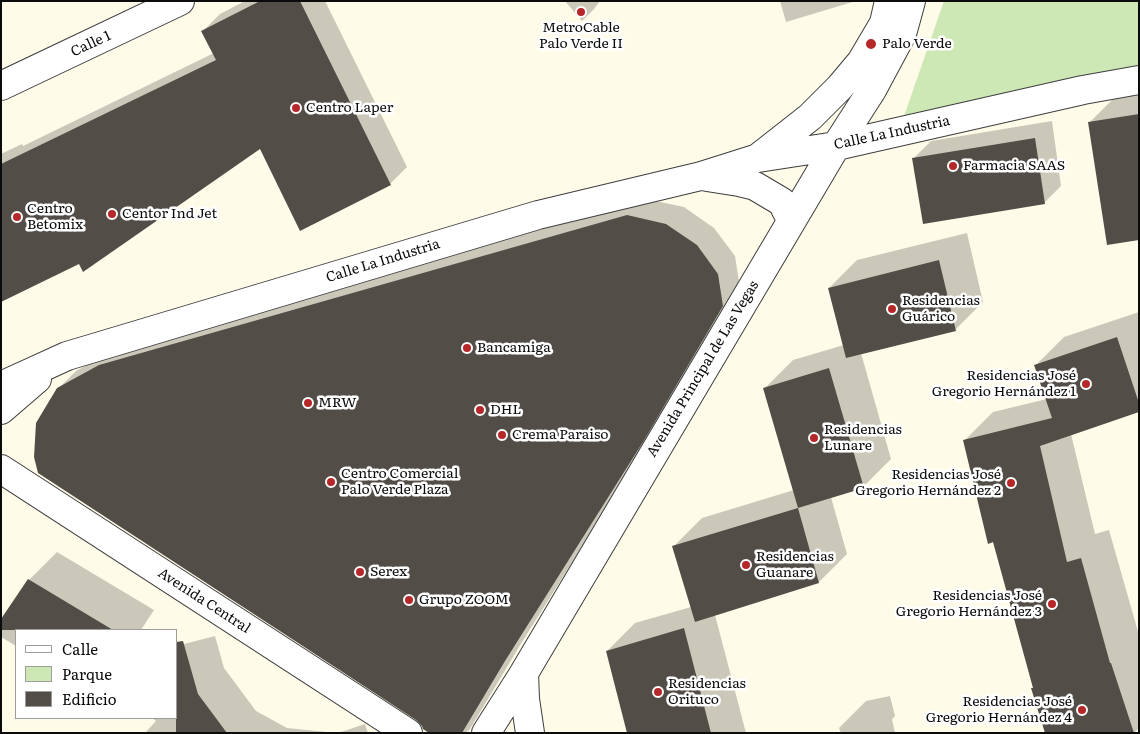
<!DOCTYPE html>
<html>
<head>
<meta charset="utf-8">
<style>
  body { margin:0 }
  #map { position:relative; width:1140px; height:734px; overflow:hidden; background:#fefbe9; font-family:Literata,serif }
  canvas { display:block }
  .frame { position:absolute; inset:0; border:2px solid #0b0b0b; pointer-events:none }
  .legend { position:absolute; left:15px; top:629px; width:162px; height:90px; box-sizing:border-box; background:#fff; border:1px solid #9d9d9d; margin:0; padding:6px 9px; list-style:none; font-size:15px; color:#0b0b0b }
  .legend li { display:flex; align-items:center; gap:10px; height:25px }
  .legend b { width:25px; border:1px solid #9d9d9d }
</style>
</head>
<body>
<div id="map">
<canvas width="1140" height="734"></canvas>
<div class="frame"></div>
<ul class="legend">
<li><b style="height:6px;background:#fff"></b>Calle</li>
<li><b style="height:14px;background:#cde7b5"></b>Parque</li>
<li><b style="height:14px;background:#534d48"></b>Edificio</li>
</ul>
</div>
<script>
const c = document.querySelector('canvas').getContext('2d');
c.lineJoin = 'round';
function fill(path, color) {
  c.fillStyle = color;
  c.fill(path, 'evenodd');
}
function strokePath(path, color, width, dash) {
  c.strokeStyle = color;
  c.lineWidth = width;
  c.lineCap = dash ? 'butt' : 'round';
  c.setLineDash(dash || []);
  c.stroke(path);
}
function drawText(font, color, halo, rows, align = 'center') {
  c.font = font + ' Literata,serif';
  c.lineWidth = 5;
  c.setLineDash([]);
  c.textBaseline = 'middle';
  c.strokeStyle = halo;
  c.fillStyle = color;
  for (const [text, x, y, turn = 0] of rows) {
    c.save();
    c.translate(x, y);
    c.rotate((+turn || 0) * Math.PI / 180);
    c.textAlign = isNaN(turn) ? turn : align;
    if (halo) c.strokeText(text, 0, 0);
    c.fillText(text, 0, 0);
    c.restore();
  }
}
fill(new Path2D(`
  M 944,1 L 1139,1 L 1139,82 L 902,122 Z`), '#cde7b5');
fill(new Path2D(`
  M 245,1 L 325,1 L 407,167 L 390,184 L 260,147 L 80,262 L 1,301 L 1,154 L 22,144 L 23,146 L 214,53 L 203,31 L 220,14 Z
  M 565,1 L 600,1 L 594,9 L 582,21 Z
  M 780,1 L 856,1 L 786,22 Z
  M 1139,91 L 1139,239 L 1089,123 L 1117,95 Z
  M 1052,121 L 1061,186 L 1044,203 L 913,159 L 931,141 Z
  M 646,199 L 684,207 L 714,228 L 735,256 L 740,288 L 660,423 L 522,642 L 470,729 L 466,733 L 431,733 L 58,389 L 76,371 L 117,348 Z
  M 967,233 L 983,302 L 955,330 L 861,353 L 891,459 L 863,487 L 831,497 L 847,554 L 819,582 L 715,615 L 746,733 L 628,733 L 607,651 L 635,623 L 691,607 L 674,546 L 702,518 L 794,490 L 765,388 L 793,360 L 844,345 L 829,288 L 857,260 Z
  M 1139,312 L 1139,411 L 1071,434 L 1095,534 L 1109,530 L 1139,635 L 1139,728 L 1134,733 L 1032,689 L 1034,687 L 965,440 L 993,412 L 1047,399 L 1036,365 L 1064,337 Z
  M 57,552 L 154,610 L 141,630 L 16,630 L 16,646 L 1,637 L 1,621 L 29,580 Z
  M 215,636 L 224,668 L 256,711 L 287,728 L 337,733 L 145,733 L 156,721 L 152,718 L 176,718 L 176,652 L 184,644 Z
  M 890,696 L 895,716 L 892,719 L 895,733 L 841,733 L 839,728 L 866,701 Z
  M 365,724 L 368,733 L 338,733 Z`), '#0003');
fill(new Path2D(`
  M 260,1 L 300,1 L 391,185 L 300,231 L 260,149 L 83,272 L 79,264 L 1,302 L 1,164 L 216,60 L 201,31 Z
  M 1139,114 L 1139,240 L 1107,245 L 1088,122 Z
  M 1035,138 L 1045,204 L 923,224 L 912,158 Z
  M 627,215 L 666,224 L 697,245 L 718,274 L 723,306 L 643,442 L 505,661 L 462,733 L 429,733 L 423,729 L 422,726 L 416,720 L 38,473 L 34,457 L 36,423 L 57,388 L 99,365 Z
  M 939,260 L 956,331 L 846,358 L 828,288 Z
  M 1117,337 L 1139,403 L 1139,412 L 1040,446 L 1067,562 L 1081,558 L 1110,663 L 1111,663 L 1134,733 L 1045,733 L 1031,688 L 1033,688 L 993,542 L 988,544 L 963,440 L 1052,418 L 1034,365 Z
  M 829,368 L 864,488 L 798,508 L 763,388 Z
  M 798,508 L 819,583 L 695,622 L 672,546 Z
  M 28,579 L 113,630 L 1,630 L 1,619 Z
  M 684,628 L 711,733 L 627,733 L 606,651 Z
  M 183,641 L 198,694 L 227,733 L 176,733 L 176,642 Z`), '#534d48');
const minor = new Path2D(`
  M 1,86 L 180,1
  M 759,157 L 810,117 L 840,87 L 861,62 L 884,23 L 889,1
  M 707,177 L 739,182 L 755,186 L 782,202 L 791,220
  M 1,386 L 67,356 L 538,215 L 701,176 L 758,158 L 836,146 L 1083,90 L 1139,80
  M 1,410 L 37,379
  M 1,469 L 408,733
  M 524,673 L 525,699 L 530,733
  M 486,733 L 524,673 L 836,146 L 872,90 L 902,34 L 911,1`);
strokePath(minor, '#3e3e3e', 30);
strokePath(minor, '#fff', 28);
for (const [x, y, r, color] of [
  [581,12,5,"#b6272a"],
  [871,44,6,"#b6272a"],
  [296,108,5,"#b6272a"],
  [953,166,5,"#b6272a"],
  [112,214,5,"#b6272a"],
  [17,217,5,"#b6272a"],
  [892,309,5,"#b6272a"],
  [467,348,5,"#b6272a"],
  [1086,384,5,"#b6272a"],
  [308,403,5,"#b6272a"],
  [480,410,5,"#b6272a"],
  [502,435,5,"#b6272a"],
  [814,438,5,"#b6272a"],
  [331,482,5,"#b6272a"],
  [1011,483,5,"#b6272a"],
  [746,565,5,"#b6272a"],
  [360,572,5,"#b6272a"],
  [409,600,5,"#b6272a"],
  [1052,604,5,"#b6272a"],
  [658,692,5,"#b6272a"],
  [1082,710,5,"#b6272a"]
]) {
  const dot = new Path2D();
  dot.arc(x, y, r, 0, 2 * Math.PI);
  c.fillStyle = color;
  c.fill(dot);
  strokePath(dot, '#fff', 2);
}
drawText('14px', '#0b0b0b', '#fff', [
  ["MetroCable",581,28,"center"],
  ["Palo Verde II",581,44,"center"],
  ["Palo Verde",882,44],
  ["Centro Laper",306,108],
  ["Farmacia SAAS",963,166],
  ["Centro",27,209],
  ["Betomix",27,225],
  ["Centor Ind Jet",122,214],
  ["Residencias",902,301],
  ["Guárico",902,317],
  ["Bancamiga",477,348],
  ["Residencias José",1076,376,"right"],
  ["Gregorio Hernández 1",1076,392,"right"],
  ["MRW",318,403],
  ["DHL",490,410],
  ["Residencias",824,430],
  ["Lunare",824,446],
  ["Crema Paraiso",512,435],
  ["Centro Comercial",341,474],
  ["Palo Verde Plaza",341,490],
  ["Residencias José",1001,475,"right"],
  ["Gregorio Hernández 2",1001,491,"right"],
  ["Residencias",756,557],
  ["Guanare",756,573],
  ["Serex",370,572],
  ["Residencias José",1042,596,"right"],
  ["Gregorio Hernández 3",1042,612,"right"],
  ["Grupo ZOOM",419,600],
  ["Residencias",668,684],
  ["Orituco",668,700],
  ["Residencias José",1072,702,"right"],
  ["Gregorio Hernández 4",1072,718,"right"]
], 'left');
drawText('14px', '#0b0b0b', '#fff', [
  ["Calle 1",91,44,-25],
  ["Calle La Industria",892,133,-12],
  ["Calle La Industria",383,261,-17],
  ["Avenida Principal de Las Vegas",703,369,-59],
  ["Avenida Central",204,601,33]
]);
</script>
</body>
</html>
